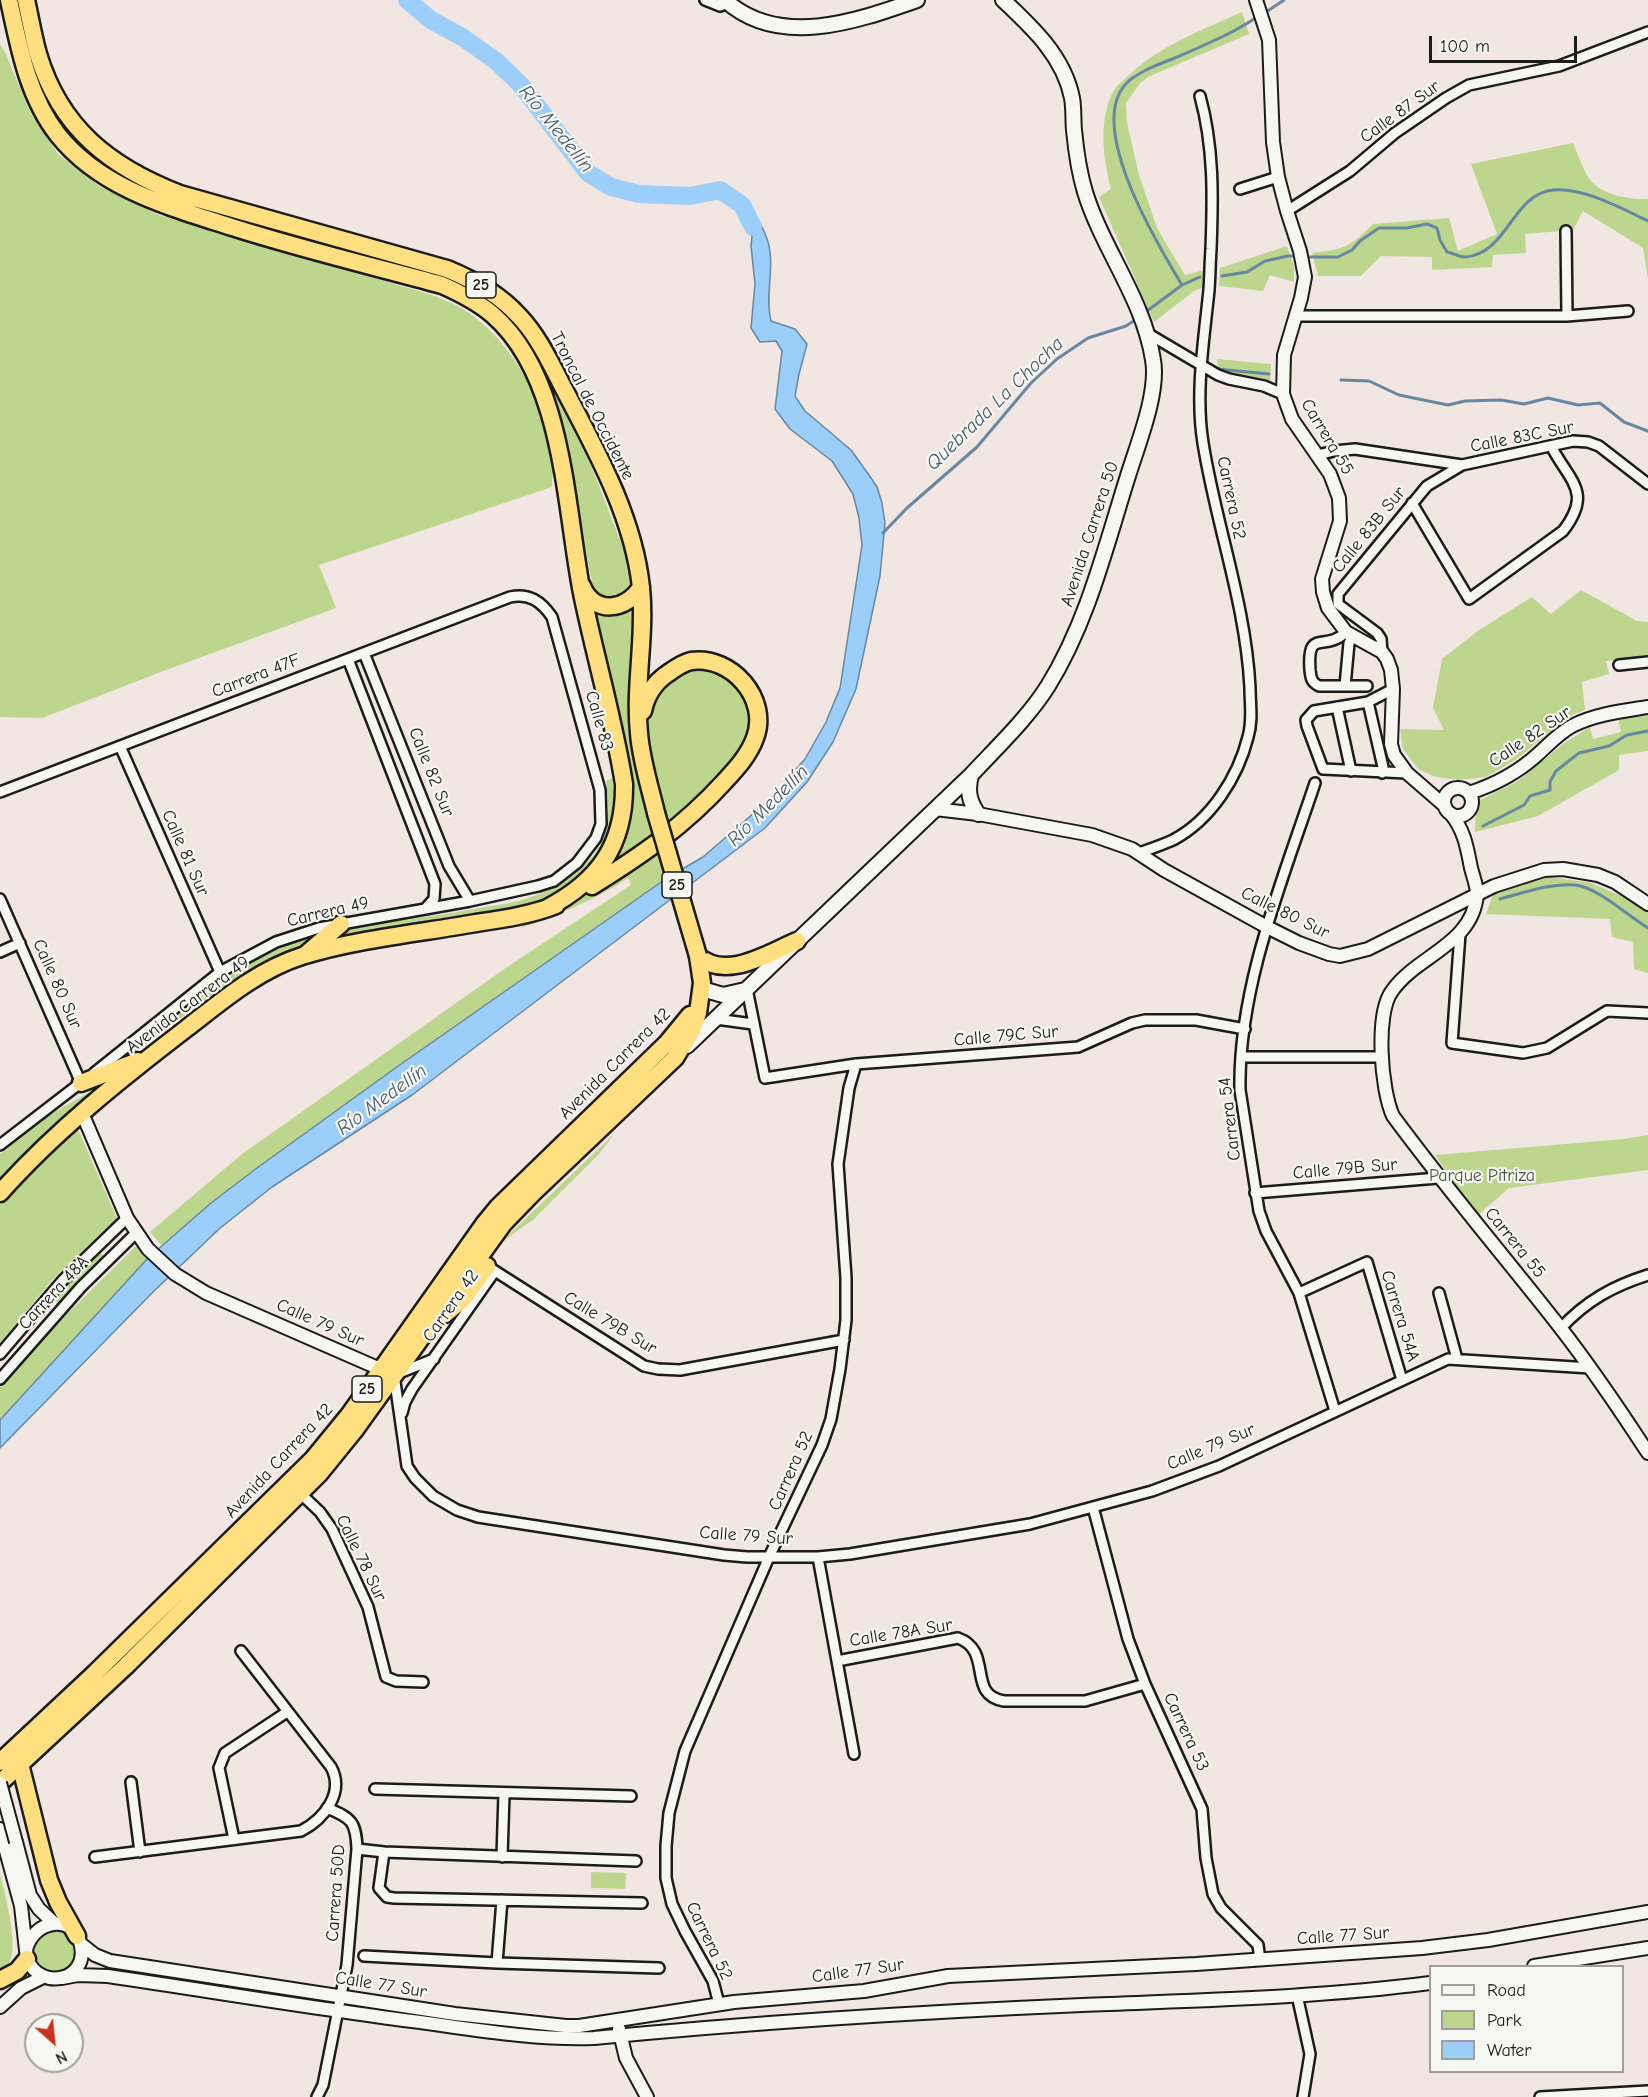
<!DOCTYPE html>
<html>
<head>
<meta charset="utf-8">
<style>
  body { margin:0 }
  #map { position:relative; width:1648px; height:2097px; overflow:hidden; background:#f2e6e2; font-family:"Comic Neue",sans-serif }
  canvas { display:block }
  .legend { position:absolute; left:1429px; top:1965px; width:195px; height:108px; box-sizing:border-box; background:#f6f6f2; border:2px solid #9f9f9c; margin:0; padding:8px 10px; list-style:none; font-size:18px; color:#1c1c1c }
  .legend li { display:flex; align-items:center; gap:12px; height:30px }
  .legend b { width:30px; border:2px solid #9f9f9c }
  .north { position:absolute; left:24px; top:2013px; width:60px; height:60px; box-sizing:border-box; background:#f6f6f2; border:2px solid #9f9f9c; border-radius:50%; rotate:153deg; font-size:16px; font-weight:700; line-height:24px; text-align:center; color:#1c1c1c }
  .north::after { content:''; display:block; margin:auto; width:21px; height:27px; background:#c8321e; clip-path:polygon(50% 0,100% 100%,50% 72%,0 100%) }
  .scale { position:absolute; left:1429px; top:36px; width:148px; height:27px; box-sizing:border-box; border:3px solid #1c1c1c; border-top:0; padding-left:8px; font-size:18px; line-height:21px; white-space:nowrap; color:#1c1c1c; -webkit-text-stroke:4px #f6f6f2; paint-order:stroke }
</style>
</head>
<body>
<div id="map">
<canvas width="1648" height="2097"></canvas>
<ul class="legend">
<li><b style="height:8px;background:#f6f6f2"></b>Road</li>
<li><b style="height:16px;background:#bdd68d"></b>Park</li>
<li><b style="height:16px;background:#9bcef8"></b>Water</li>
</ul>
<div class="north">N</div>
<div class="scale">100 m</div>
</div>
<script>
const c = document.querySelector('canvas').getContext('2d');
c.lineJoin = 'round';
function fill(path, color) {
  c.fillStyle = color;
  c.fill(path, 'evenodd');
}
function strokePath(path, color, width, dash) {
  c.strokeStyle = color;
  c.lineWidth = width;
  c.lineCap = dash ? 'butt' : 'round';
  c.setLineDash(dash || []);
  c.stroke(path);
}
function drawText(font, color, halo, rows, align = 'center') {
  c.font = font + ' "Comic Neue",sans-serif';
  c.lineWidth = 4.5;
  c.setLineDash([]);
  c.textBaseline = 'middle';
  c.strokeStyle = halo;
  c.fillStyle = color;
  for (const [text, x, y, turn = 0] of rows) {
    c.save();
    c.translate(x, y);
    c.rotate((+turn || 0) * Math.PI / 180);
    c.textAlign = isNaN(turn) ? turn : align;
    if (halo) c.strokeText(text, 0, 0);
    c.fillText(text, 0, 0);
    c.restore();
  }
}
fill(new Path2D(`
  M 1242,12 L 1249,34 L 1150,76 L 1141,82 L 1126,103 L 1127,123 L 1139,175 L 1157,228 L 1185,275 L 1204,270 L 1205,287 L 1194,291 L 1154,322 L 1099,197 L 1111,189 C 1103,158 1098,119 1114,90 C 1117,85 1123,81 1127,77 C 1159,46 1202,30 1242,12 Z
  M 0,45 L 5,52 L 31,114 L 58,154 L 99,186 L 159,215 L 432,295 C 443,300 456,304 466,311 C 512,341 547,405 553,459 C 554,468 552,478 552,487 L 319,565 L 336,608 L 166,670 L 42,718 L 0,717 Z
  M 1573,143 C 1578,154 1584,173 1591,181 C 1603,195 1631,200 1648,199 L 1648,279 L 1643,248 L 1583,211 L 1573,230 L 1525,234 L 1526,253 L 1493,255 L 1492,267 L 1432,270 L 1432,257 L 1381,256 L 1361,276 L 1318,276 L 1312,253 C 1345,249 1350,247 1373,224 L 1449,218 L 1458,251 L 1497,234 L 1471,164 Z
  M 1287,246 L 1294,266 L 1294,282 L 1270,275 L 1263,291 L 1219,286 L 1220,268 Z
  M 540,356 L 589,460 L 627,558 L 632,580 L 629,590 L 620,597 L 610,599 L 601,598 L 592,582 L 556,411 L 536,358 Z
  M 1217,359 L 1271,364 L 1270,381 L 1219,372 Z
  M 1581,590 L 1637,621 L 1648,622 L 1648,658 L 1606,661 L 1609,674 L 1582,682 L 1585,710 L 1572,715 L 1515,760 L 1486,777 L 1458,780 L 1436,777 L 1418,769 L 1403,749 L 1400,729 L 1444,730 L 1433,708 L 1442,659 L 1479,630 L 1532,597 L 1551,614 Z
  M 637,603 L 648,815 L 664,810 L 647,730 L 651,704 L 661,686 L 695,666 L 711,668 L 738,683 L 752,713 L 750,736 L 732,762 L 690,805 L 604,869 L 624,845 L 631,819 L 632,791 L 629,760 L 593,608 C 614,619 618,612 637,603 Z
  M 1648,714 L 1648,751 L 1619,755 L 1619,770 L 1538,816 L 1475,832 L 1476,802 L 1518,781 L 1563,744 L 1590,727 L 1593,739 L 1621,732 L 1618,718 Z
  M 612,778 L 616,806 L 614,822 L 598,860 L 561,894 L 527,908 L 335,942 L 345,928 C 390,922 436,916 480,908 C 495,905 511,904 525,899 C 556,889 589,870 603,839 C 611,821 608,800 606,781 Z
  M 658,847 L 667,878 L 257,1168 L 211,1203 L 162,1246 L 150,1232 L 242,1154 L 510,965 L 631,885 L 628,878 C 594,901 556,915 518,929 L 574,899 Z
  M 1551,877 L 1591,883 L 1631,900 L 1648,911 L 1648,973 L 1634,969 L 1633,942 L 1612,937 L 1610,919 L 1486,914 L 1493,894 L 1527,879 Z
  M 317,937 L 272,959 L 232,981 L 195,1007 L 144,1046 L 116,1061 C 166,1020 216,971 277,948 C 290,943 304,941 317,937 Z
  M 100,1086 L 44,1136 L 0,1179 L 0,1154 L 46,1117 Z
  M 77,1127 L 117,1218 L 53,1279 L 0,1343 L 0,1205 Z
  M 615,1133 L 599,1154 L 534,1219 L 499,1244 Z
  M 1648,1135 L 1648,1170 L 1509,1188 L 1477,1216 L 1435,1155 L 1624,1139 Z
  M 137,1245 L 148,1258 L 0,1420 L 0,1387 L 54,1327 Z
  M 99,1250 L 104,1257 L 56,1307 L 57,1294 Z
  M 591,1872 L 626,1873 L 625,1889 L 591,1888 Z
  M 0,1874 C 5,1893 18,1943 10,1961 C 8,1966 4,1969 0,1971 Z
  M33 1952a21 21 0 1 1 42 0a21 21 0 1 1-42 0Z`), '#bdd68d');
const water = new Path2D(`
  M 746,203 C 753,213 762,224 766,236 C 777,262 764,294 771,321 L 795,329 L 807,344 L 799,374 L 795,396 L 805,411 L 851,450 L 869,475 L 877,487 L 882,503 L 885,523 L 880,576 L 856,689 L 833,742 L 807,782 L 765,828 L 412,1095 L 272,1187 L 219,1229 L 153,1292 L 0,1448 L 0,1420 L 148,1258 L 211,1203 L 257,1168 L 394,1069 L 667,878 L 703,857 L 770,799 L 805,759 L 826,722 L 840,688 L 862,545 L 859,518 L 853,494 L 832,461 L 790,429 L 775,409 L 782,351 L 776,341 L 760,342 L 751,328 L 755,284 L 751,246 L 752,236 L 735,208 Z`);
fill(water, '#9bcef8');
strokePath(water, '#6887a0', 1.5);
strokePath(new Path2D(`
  M 1263,14 L 1284,0
  M 1305,257 L 1338,257 L 1352,250 L 1360,241 L 1379,228 L 1407,228 L 1427,224 L 1437,228 L 1440,240 L 1447,252 C 1453,253 1459,257 1465,257 C 1507,255 1512,194 1553,190 C 1583,187 1621,208 1648,221
  M 1222,276 L 1247,272 L 1265,261 L 1288,256 L 1298,256
  M 1182,285 C 1158,245 1081,120 1130,80 C 1143,70 1159,64 1175,58 C 1202,46 1232,34 1257,17
  M 1143,314 L 1182,285 L 1200,277
  M 1217,369 L 1269,374
  M 1341,380 L 1369,381 L 1399,395 L 1448,405 L 1465,401 L 1501,400 L 1524,404 L 1548,398 L 1578,405 L 1600,403 L 1624,422 L 1648,431
  M 883,533 L 907,508 L 977,447 L 1031,383 L 1057,359 L 1088,338 L 1126,326 L 1138,318
  M 1483,826 L 1524,805 L 1530,796 L 1550,790 L 1550,782 L 1556,771 L 1579,753 L 1609,746 L 1627,735 L 1648,731
  M 1500,899 C 1523,893 1550,883 1575,885 C 1597,887 1628,916 1648,928`), '#6887a0', 3);
strokePath(new Path2D(`
  M 407,0 L 431,20 L 462,37 L 496,61 L 521,85 L 588,173 L 611,187 L 639,194 L 690,196 L 720,190 L 742,205 L 753,227`), '#9bcef8', 18);
const minor = new Path2D(`
  M 705,0 L 720,6 L 727,3
  M 1240,189 L 1278,177
  M 1287,211 L 1350,171 L 1395,133 L 1446,98 L 1469,85 L 1559,66 L 1648,32
  M 1566,231 L 1567,316
  M 1295,316 L 1567,316 L 1628,311
  M 1147,333 L 1218,375 L 1229,379 L 1264,386 L 1283,394
  M 1318,455 L 1334,451 L 1355,449 L 1462,465 L 1573,441 L 1588,442 L 1599,446 L 1648,484
  M 1412,503 L 1469,599 L 1563,531 C 1593,492 1570,482 1551,446
  M 1346,632 C 1324,653 1307,627 1310,670 C 1311,678 1311,682 1319,686 L 1367,686
  M 1382,652 L 1381,639 L 1377,633 L 1338,604 L 1338,594 L 1422,492 L 1427,486 L 1462,465
  M 364,653 L 449,866 L 470,901
  M 348,659 L 435,884 L 434,899 L 425,909
  M 1619,665 L 1648,662
  M 1345,686 L 1349,643 L 1353,636
  M 1393,689 L 1368,702 L 1314,711 L 1306,720 L 1307,726 L 1323,769 L 1407,773
  M 1368,702 L 1383,767 L 1382,773
  M 1337,707 L 1351,771
  M 120,746 L 220,972
  M 1315,783 C 1283,879 1238,987 1240,1090 L 1259,1211 L 1266,1231 L 1299,1293 L 1335,1411
  M 0,792 L 510,597 C 529,593 541,601 552,617 L 600,790 L 601,824 L 596,838 L 577,863 L 554,881 L 538,886 L 470,901 L 319,928 L 276,942 L 220,972 L 94,1073
  M 1139,853 C 1150,849 1162,845 1173,840 C 1211,820 1238,777 1248,737 C 1253,721 1250,704 1250,688 C 1246,605 1216,525 1203,443 C 1195,393 1204,340 1209,290 C 1210,276 1210,263 1211,249 C 1213,197 1214,147 1200,96
  M 0,899 L 81,1083
  M 1460,934 L 1452,1043 L 1523,1053 L 1547,1048 L 1607,1011 L 1648,1013
  M 0,952 L 20,943
  M 747,989 L 765,1078 L 856,1064 L 1078,1047 L 1132,1023 L 1145,1020 L 1196,1020 L 1245,1029
  M 716,1019 L 753,1024
  M 1241,1057 L 1383,1057
  M 0,1145 L 83,1081
  M 1255,1193 L 1438,1178
  M 484,1264 L 644,1366 L 658,1369 L 680,1370 L 844,1340
  M 1299,1293 L 1367,1262 L 1402,1380
  M 1439,1293 L 1457,1359
  M 1561,1328 C 1586,1301 1613,1286 1648,1275
  M 0,1354 L 63,1280 L 127,1218
  M 434,1359 L 394,1375 L 407,1466 L 415,1478 L 433,1496 L 457,1510 L 478,1517 L 724,1555 L 747,1557 L 818,1557 L 850,1554 L 1030,1524 L 1152,1491 L 1219,1466 L 1448,1359 L 1590,1368
  M 0,1379 L 81,1287 L 136,1233
  M 402,1413 L 405,1402 L 412,1389 L 495,1271
  M 300,1493 L 320,1512 L 332,1529 L 368,1607 L 386,1677 L 396,1681 L 423,1682
  M 1093,1507 L 1128,1639 L 1145,1684 L 1202,1809 L 1206,1858 L 1213,1894 L 1221,1908 L 1258,1945 L 1260,1960
  M 818,1557 L 854,1754
  M 837,1661 L 958,1638 C 994,1651 966,1695 1004,1701 L 1085,1701 L 1145,1684
  M 131,1782 L 140,1852
  M 375,1789 L 631,1796
  M 234,1839 L 219,1768 L 225,1753 L 287,1712
  M 357,1849 L 384,1852
  M 95,1857 L 301,1831 C 324,1819 345,1793 331,1767 L 241,1651
  M 502,1857 L 504,1794
  M 636,1861 L 384,1852 L 379,1888 L 387,1897 L 394,1898 L 642,1903
  M 364,1956 L 497,1963 L 659,1968
  M 497,1963 L 502,1900
  M 1297,1995 L 1310,2054 L 1303,2097
  M 719,2004 L 713,1981 L 685,1931 L 672,1904 L 666,1878 L 666,1846 L 669,1813 L 685,1751 L 769,1557 L 822,1445 L 831,1419 L 840,1369 L 846,1320 L 846,1278 L 838,1164 L 849,1088 L 856,1064
  M 317,2097 L 323,2085 L 347,1965 L 357,1849 C 356,1822 352,1818 327,1808
  M 1540,2097 L 1648,2091`);
const tertiary = new Path2D(`
  M 1256,0 L 1269,40 L 1273,142 L 1278,177 L 1287,211 L 1300,251 L 1305,277 L 1301,298 L 1284,355 L 1283,394 L 1292,419 L 1330,474 L 1339,498 L 1340,521 L 1322,579 L 1323,592 L 1328,608 L 1346,632 L 1382,652 L 1387,659 L 1391,670 L 1393,689 L 1391,744 L 1394,755 L 1407,773 L 1445,806
  M1444 802a14 14 0 1 1 28 0a14 14 0 1 1-28 0Z
  M 1469,793 C 1494,785 1517,773 1537,755 C 1548,745 1559,733 1572,726 C 1595,714 1623,711 1648,707
  M 935,809 L 978,814 L 1092,835 L 1132,849 L 1164,870 L 1267,927 L 1299,943 L 1329,954 L 1340,956 L 1368,949 L 1494,886 L 1544,870 L 1563,869 L 1598,875 L 1615,882 L 1648,904
  M 1450,813 C 1464,829 1467,847 1471,868 C 1473,876 1477,886 1477,894 C 1473,945 1417,955 1392,991 C 1375,1014 1381,1090 1393,1116 C 1446,1188 1504,1256 1559,1326 C 1591,1367 1620,1410 1648,1453
  M 82,1113 L 127,1218 L 148,1249 L 175,1274 L 206,1293 L 387,1372
  M 0,1829 L 21,1906 L 27,1959 C 41,1992 88,1980 81,1946 C 75,1913 33,1919 26,1950
  M 16,1842 L 30,1895 L 39,1909 L 55,1924
  M 81,1944 L 95,1955 L 110,1961 L 455,2014 L 566,2026 L 579,2026 L 734,2002 L 864,1991 L 948,1976 L 1196,1964 L 1422,1948 L 1488,1940 L 1648,1912
  M 1534,1966 L 1648,1948
  M 62,1978 L 78,1975 L 108,1976 C 210,1991 311,2008 412,2021 C 472,2029 533,2040 594,2038 C 757,2022 919,2012 1082,2005 C 1198,2000 1315,1998 1430,1983
  M 0,2007 L 21,1988 L 43,1977
  M 619,2029 L 626,2058 L 647,2097`);
const secondary = new Path2D(`
  M 725,0 C 779,49 857,21 917,0
  M 971,775 C 967,791 969,801 978,814
  M 702,989 L 723,995 L 745,990
  M 687,1046 L 971,775 C 998,746 1027,719 1048,686 C 1087,623 1105,549 1127,479 C 1137,446 1159,393 1153,360 C 1144,300 1103,250 1085,192 C 1079,172 1076,151 1074,130 C 1073,120 1074,109 1072,98 C 1064,57 1033,28 1003,0`);
const trunk = new Path2D(`
  M 9,0 C 19,47 28,97 58,135 C 101,189 170,207 232,227 C 301,249 372,266 442,285 C 460,293 478,302 493,315 C 564,377 565,506 582,593 C 595,657 614,720 624,784 C 625,844 599,881 547,908
  M 26,0 C 30,18 33,36 38,54 C 60,128 110,167 180,194 L 447,269 C 474,280 499,294 519,316 C 539,337 551,364 564,389 C 596,450 634,518 641,588 C 646,636 634,685 639,733 C 641,760 650,787 656,813
  M 582,586 C 594,615 626,611 641,587
  M 592,886 C 642,855 684,826 724,782 C 736,769 749,755 755,738 C 770,699 731,655 691,661 C 682,663 674,669 667,674 C 654,683 646,696 643,711
  M 305,955 L 341,924
  M 698,956 C 726,981 768,953 797,941
  M 81,1083 L 138,1061
  M 0,1193 C 55,1131 122,1078 187,1028 C 223,1000 258,970 302,956 C 357,939 420,933 476,923 C 503,919 531,915 556,905
  M 445,1314 L 463,1299 L 487,1266
  M 0,1762 L 94,1674 L 313,1459 L 349,1415 L 484,1224 L 498,1207 L 667,1043 L 690,1015
  M 20,1764 L 49,1880 L 58,1902 L 77,1936
  M 0,1783 L 126,1666 L 320,1473 L 354,1431 L 503,1224 L 533,1193 L 675,1058 L 692,1030 L 698,1013 L 702,983 L 698,956
  M 0,1980 L 17,1971 L 27,1959`);
strokePath(minor, '#1c1c1c', 14);
strokePath(tertiary, '#1c1c1c', 16);
strokePath(secondary, '#1c1c1c', 18);
strokePath(trunk, '#1c1c1c', 21);
strokePath(minor, '#f6f6f2', 9);
strokePath(tertiary, '#f6f6f2', 12);
strokePath(secondary, '#f6f6f2', 14);
strokePath(trunk, '#ffdf80', 16);
const tertiaryBridge = new Path2D(`
  M 0,1783 L 16,1842`);
const trunkBridge = new Path2D(`
  M 656,813 L 698,956`);
strokePath(tertiaryBridge, '#1c1c1c', 16, []);
strokePath(trunkBridge, '#1c1c1c', 21, []);
strokePath(tertiaryBridge, '#f6f6f2', 12);
strokePath(trunkBridge, '#ffdf80', 16);
for (const [x, y, w] of [
  [481,285,30],
  [677,885,30],
  [367,1389,30]
]) {
  const box = new Path2D();
  box.roundRect(x - w / 2, y - 13, w, 26, 4.5);
  c.fillStyle = '#f6f6f2';
  c.fill(box);
  strokePath(box, '#1c1c1c', 1.5);
}
drawText('bold 16px', '#1c1c1c', null, [
  ["25",481,285],
  ["25",677,885],
  ["25",367,1389]
]);
drawText('18px', '#1c1c1c', '#f6f6f2', [
  ["Calle 87 Sur",1400,112,-36],
  ["Troncal de Occidente",592,406,63],
  ["Carrera 55",1327,437,59],
  ["Calle 83C Sur",1522,437,-11],
  ["Carrera 52",1231,498,78],
  ["Calle 83B Sur",1369,530,-51],
  ["Avenida Carrera 50",1090,534,-72],
  ["Carrera 47F",256,676,-21],
  ["Calle 83",599,721,74],
  ["Calle 82 Sur",1530,737,-34],
  ["Calle 82 Sur",431,772,68],
  ["Calle 81 Sur",185,853,66],
  ["Carrera 49",328,912,-13],
  ["Calle 80 Sur",1285,913,26],
  ["Calle 80 Sur",57,984,66],
  ["Avenida Carrera 49",188,1005,-37],
  ["Calle 79C Sur",1006,1036,-5],
  ["Avenida Carrera 42",615,1064,-45],
  ["Carrera 54",1230,1119,-97],
  ["Calle 79B Sur",1345,1169,-5],
  ["Carrera 55",1515,1243,51],
  ["Carrera 48A",54,1293,-47],
  ["Carrera 42",451,1306,-55],
  ["Carrera 54A",1400,1316,73],
  ["Calle 79 Sur",320,1323,24],
  ["Calle 79B Sur",610,1323,31],
  ["Calle 79 Sur",1211,1447,-23],
  ["Avenida Carrera 42",279,1461,-47],
  ["Carrera 52",791,1471,-66],
  ["Calle 79 Sur",746,1536,4],
  ["Calle 78 Sur",361,1558,64],
  ["Calle 78A Sur",901,1633,-9],
  ["Carrera 53",1186,1732,65],
  ["Carrera 50D",336,1893,-86],
  ["Calle 77 Sur",1343,1936,-4],
  ["Carrera 52",709,1941,64],
  ["Calle 77 Sur",858,1971,-8],
  ["Calle 77 Sur",381,1985,9]
]);
drawText('18px', '#4c543e', '#f6f6f2', [
  ["Parque Pitriza",1482,1176]
]);
drawText('italic 20px', '#485a69', '#f6f6f2', [
  ["Río Medellín",556,129,51],
  ["Quebrada La Chocha",995,404,-44],
  ["Río Medellín",768,806,-45],
  ["Río Medellín",382,1100,-36]
]);
</script>
</body>
</html>
